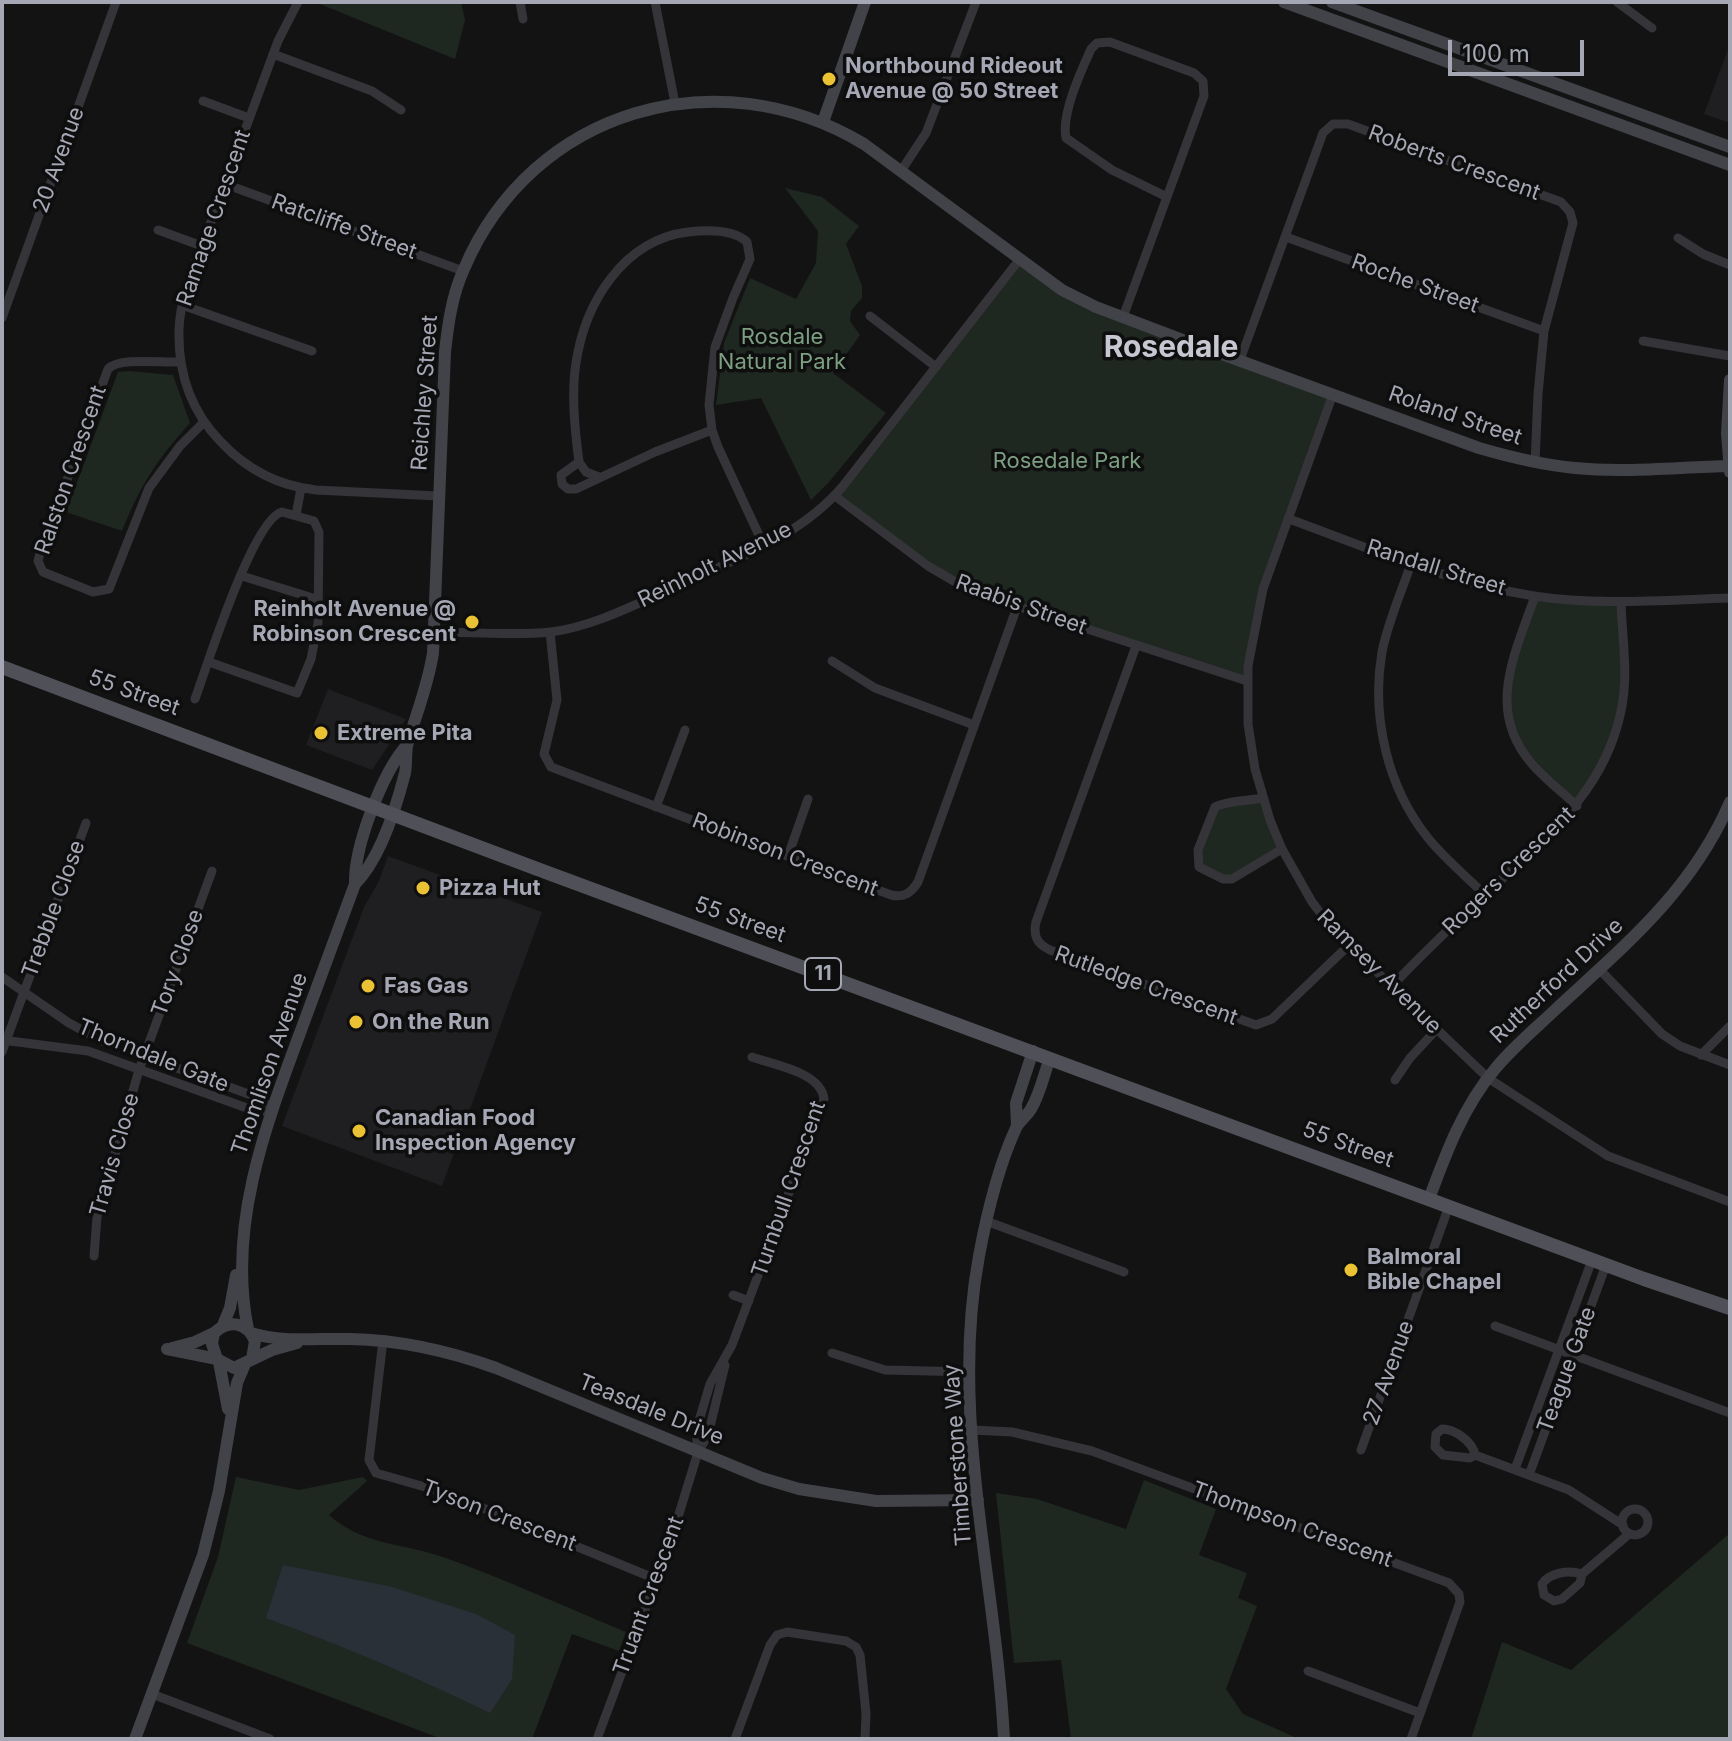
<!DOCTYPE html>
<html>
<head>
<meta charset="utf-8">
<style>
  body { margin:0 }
  #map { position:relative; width:1732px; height:1741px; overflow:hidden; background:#131314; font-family:Inter,sans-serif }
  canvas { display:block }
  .frame { position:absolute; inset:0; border:4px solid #a5a8b4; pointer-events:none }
  .scale { position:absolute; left:1448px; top:40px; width:136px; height:36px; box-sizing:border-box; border:4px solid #a5a8b4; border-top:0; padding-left:10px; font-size:24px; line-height:28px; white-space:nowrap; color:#a5a8b4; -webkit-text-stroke:6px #0e0e0f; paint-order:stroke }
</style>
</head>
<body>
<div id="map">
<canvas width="1732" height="1741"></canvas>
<div class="frame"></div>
<div class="scale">100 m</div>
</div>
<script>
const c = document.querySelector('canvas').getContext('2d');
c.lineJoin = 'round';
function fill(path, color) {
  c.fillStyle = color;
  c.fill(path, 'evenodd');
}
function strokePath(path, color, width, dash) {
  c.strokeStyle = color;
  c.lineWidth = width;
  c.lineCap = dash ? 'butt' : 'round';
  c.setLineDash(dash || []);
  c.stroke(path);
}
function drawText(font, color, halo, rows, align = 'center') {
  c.font = font + ' Inter,sans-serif';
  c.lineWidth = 7;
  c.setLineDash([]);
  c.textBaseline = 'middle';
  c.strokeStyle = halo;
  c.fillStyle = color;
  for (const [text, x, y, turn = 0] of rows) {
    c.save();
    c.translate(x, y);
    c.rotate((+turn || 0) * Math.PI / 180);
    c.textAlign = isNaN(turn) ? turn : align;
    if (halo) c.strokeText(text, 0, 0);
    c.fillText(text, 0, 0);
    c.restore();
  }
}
fill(new Path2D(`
  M 1730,44 L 1730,123 L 1704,114 Z
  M 328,689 L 406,719 L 372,770 L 306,745 Z
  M 388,856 L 542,912 L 442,1186 L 282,1126 L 364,907 L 379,881 Z`), '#1f1f21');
fill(new Path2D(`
  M 315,2 L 461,2 L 465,20 L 455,59 Z
  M 785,188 L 822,197 L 859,226 L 846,244 L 862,286 L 862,298 L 851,311 L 850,321 L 860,335 L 833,373 L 886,413 L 829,482 L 811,500 L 761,398 L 716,405 L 724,343 L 750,278 L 796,299 L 816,263 L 818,231 Z
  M 1019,260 L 1062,290 L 1333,394 L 1258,605 L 1247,681 L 971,591 L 835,496 Z
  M 129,371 L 173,375 L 190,423 C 157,459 140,486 122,531 L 66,512 L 118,372 Z
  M 1535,596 L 1621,602 L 1625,651 L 1614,739 L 1577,806 L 1517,742 L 1506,699 Z
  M 1263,798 L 1282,849 L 1232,879 L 1198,863 L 1213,810 Z
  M 236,1477 L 299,1490 L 363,1477 L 367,1481 L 329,1515 C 362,1545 402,1543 443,1557 C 505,1579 565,1607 626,1632 L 619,1651 L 572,1634 L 532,1739 L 442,1739 L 187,1643 L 218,1557 Z
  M 1144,1480 L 1216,1509 L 1199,1555 L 1247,1573 L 1238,1598 L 1257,1606 L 1226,1689 L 1243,1714 L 1299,1739 L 1071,1739 L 1061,1660 L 1014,1663 L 996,1493 L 1037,1499 L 1126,1529 Z
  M 1730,1533 L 1730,1739 L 1471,1739 L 1502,1642 L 1571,1670 Z`), '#1f2721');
fill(new Path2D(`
  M 283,1565 L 392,1587 L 476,1614 L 515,1635 L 512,1679 L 490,1713 C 417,1677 343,1646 266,1618 Z`), '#2a3038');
strokePath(new Path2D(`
  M 298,2 L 278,41 C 255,104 231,167 208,230 C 196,262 180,295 179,330 C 178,372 191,411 220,441 C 246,469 279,486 316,490 L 438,496
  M 520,2 L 523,19
  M 655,2 L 675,103
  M 1617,2 L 1652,28
  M 273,54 L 372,91 L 401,110
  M 203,101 L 249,118
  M 901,171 L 926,133 L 976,2
  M 225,184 L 463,271
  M 158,230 L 202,246
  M 1286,237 L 1544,331
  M 1678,238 L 1703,254 L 1730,265
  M 182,305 L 312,351
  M 870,316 L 936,367
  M 1123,317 L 1204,96 L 1203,81 L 1194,73 L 1110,42 L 1097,43 L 1091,49 C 1081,71 1061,114 1066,138 L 1112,170 L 1167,197
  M 2,318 L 116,2
  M 1643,341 L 1730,356
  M 1240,360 L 1323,133 L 1333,124 L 1348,124 L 1561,202 L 1570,212 L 1573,223 L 1544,331 L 1538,394 L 1535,463
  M 181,362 C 162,363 119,357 108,369 L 40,553 L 38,561 L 43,572 L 93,592 L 109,589 L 149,488 L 180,446 L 204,422
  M 1333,394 L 1263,589 L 1248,666 L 1248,724 L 1255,769 L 1270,820 L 1282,849 L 1312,902 L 1335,932 L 1488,1078 L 1608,1156 L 1730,1202
  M 579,462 L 561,475 L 562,484 L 568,489 L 576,489 L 655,452 L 712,430
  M 599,477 L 586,472 L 579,462 C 575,431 571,394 576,363 C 585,303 623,240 688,232 C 706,230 733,229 747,242 L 750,259 L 733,298 L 715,347 L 709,405 L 712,430 L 718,447 L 764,546
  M 835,496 L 928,566 L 971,591 L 1247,681
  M 296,515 L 301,488
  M 1289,519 C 1369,548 1449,583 1534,596 C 1599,606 1665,600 1730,598
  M 1411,564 C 1401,593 1388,622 1382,652 C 1371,716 1387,787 1428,838 C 1445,859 1466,876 1485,895
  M 242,576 L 316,599
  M 1535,596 C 1515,654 1485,710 1532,764 C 1545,779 1562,792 1577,806
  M 434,632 C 472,632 513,636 551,632 C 595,626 636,604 677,586 C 735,559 800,537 843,486 L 1019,260
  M 550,632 L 557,700 L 544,754 L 551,767 L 891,895 C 904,898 911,893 918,882 L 1017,607
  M 1136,646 L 1036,922 C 1033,936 1037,944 1050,950 L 1256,1025 L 1272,1019 L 1348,946
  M 832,661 L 875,688 L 974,725
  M 195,699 C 207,666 253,519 282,512 L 314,521 L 319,532 L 318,623 L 311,659 L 297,693 L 209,662
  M 1263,798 C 1248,801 1228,800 1215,807 L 1198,850 L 1199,867 L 1223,879 L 1232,879 L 1282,849
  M 656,807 L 685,730
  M 788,856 L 808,799
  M 1599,969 L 1662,1034 L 1680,1046 L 1730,1065
  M 2,977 L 69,1023 L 100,1040 L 262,1099 L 271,1110 L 258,1112 L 88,1051 L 2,1040
  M 1391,987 C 1423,953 1457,921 1491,889 C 1547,837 1605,790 1621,711 C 1629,674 1622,639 1621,602
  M 2,1052 L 86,823
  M 1701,1055 L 1730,1026
  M 1395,1080 L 1410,1058 L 1436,1030
  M 986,1221 L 1124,1272
  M 94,1256 L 97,1217 L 139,1070 L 212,871
  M 733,1295 L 749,1301
  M 1495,1326 L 1730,1413
  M 383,1340 L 369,1460 L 376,1473 L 446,1493 L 656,1579
  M 832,1353 L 885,1370 L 970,1372
  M 972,1430 L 1012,1432 L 1092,1451 L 1449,1583 L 1459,1594 L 1460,1602 L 1411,1739
  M 1361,1450 L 1449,1206
  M 698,1452 L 696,1431 L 710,1384 L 732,1345 L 824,1099 C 821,1072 774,1065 752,1057
  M 1475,1455 L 1470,1458 L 1443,1455 L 1435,1447 L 1436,1434 L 1442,1429 C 1455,1429 1473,1442 1475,1455 L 1569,1490 L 1623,1525
  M 1515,1469 L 1592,1260
  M 1529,1475 L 1606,1265
  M1622 1522a13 13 0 1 1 26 0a13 13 0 1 1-26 0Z
  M 1582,1574 C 1569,1570 1550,1572 1542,1584 L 1544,1595 L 1554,1601 L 1562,1599 L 1580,1583 L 1582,1574 L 1629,1534
  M 1308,1671 L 1420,1713
  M 152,1694 L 270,1739
  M 597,1739 L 671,1540 L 698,1452 L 708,1435 L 725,1365
  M 735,1739 L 770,1645 L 777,1635 L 787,1632 L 846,1641 L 856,1647 L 860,1655 L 866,1713 L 865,1739`), '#343439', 9);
strokePath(new Path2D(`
  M 1284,2 L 1730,165
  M 1332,2 L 1730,147
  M 823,122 L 865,2
  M 1730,472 L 1727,433 L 1730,380
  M 355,884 C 380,859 396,808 405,773 C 407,763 405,752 408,742 C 417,712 428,685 433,653 L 445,352 C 448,324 452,295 464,269 C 532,109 717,56 864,144 L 1062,290 L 1096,307 L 1183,340 L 1479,448 C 1510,457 1542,465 1575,468 C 1626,473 1678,467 1729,466
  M 1017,1125 L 1016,1103 L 1033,1051
  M 1429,1199 C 1446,1153 1463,1107 1495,1069 C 1513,1047 1535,1029 1555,1010 C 1624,946 1692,891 1730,802
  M 223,1325 L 230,1308 L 236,1275
  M 248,1329 C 227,1228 265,1127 300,1033 C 318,983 337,934 355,884 C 354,847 382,773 407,745
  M 251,1333 C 283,1343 317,1338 350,1339 C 401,1340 449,1351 496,1368 L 762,1478 L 799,1489 L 876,1501 L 978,1500
  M 172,1348 L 195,1342 L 214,1333
  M 167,1349 L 217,1359
  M 252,1359 L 255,1341 C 247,1322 229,1319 214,1333 L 212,1344 L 217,1359 L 234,1368 L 272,1350 L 297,1343
  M 219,1362 L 228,1409
  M 135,1739 L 203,1555 L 219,1491 L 237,1383 L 245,1364
  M 1004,1739 C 996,1579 949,1416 979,1256 C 987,1213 998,1167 1016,1128 C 1019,1121 1027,1116 1031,1109 C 1040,1094 1044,1074 1050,1058`), '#424349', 12);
strokePath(new Path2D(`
  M 2,667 L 540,870 L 1644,1279 L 1730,1308`), '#505158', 14);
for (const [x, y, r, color] of [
  [829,79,8,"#ebc234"],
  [472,622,8,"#ebc234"],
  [321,733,8,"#ebc234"],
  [423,888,8,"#ebc234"],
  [368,986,8,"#ebc234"],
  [356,1022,8,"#ebc234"],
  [359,1131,8,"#ebc234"],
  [1351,1270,8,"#ebc234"]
]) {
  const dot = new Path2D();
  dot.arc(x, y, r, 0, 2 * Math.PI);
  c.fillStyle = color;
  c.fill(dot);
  strokePath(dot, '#0e0e0f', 3);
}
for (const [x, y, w] of [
  [823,974,36]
]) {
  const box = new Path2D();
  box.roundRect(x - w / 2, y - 16, w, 32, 6);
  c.fillStyle = '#0e0e0f';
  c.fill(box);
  strokePath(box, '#a5a8b4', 2);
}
drawText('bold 20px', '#a5a8b4', null, [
  ["11",823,974]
]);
drawText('bold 22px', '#a5a8b4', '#0e0e0f', [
  ["Northbound Rideout",845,66],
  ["Avenue @ 50 Street",845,91],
  ["Reinholt Avenue @",456,609,"right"],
  ["Robinson Crescent",456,634,"right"],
  ["Extreme Pita",337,733],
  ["Pizza Hut",439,888],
  ["Fas Gas",384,986],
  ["On the Run",372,1022],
  ["Canadian Food",375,1118],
  ["Inspection Agency",375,1143],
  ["Balmoral",1367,1257],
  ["Bible Chapel",1367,1282]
], 'left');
drawText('22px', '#a5a8b4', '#0e0e0f', [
  ["20 Avenue",59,160,-70],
  ["Roberts Crescent",1454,163,20],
  ["Ramage Crescent",214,218,-71],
  ["Ratcliffe Street",344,227,20],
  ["Roche Street",1415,284,20],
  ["Reichley Street",425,393,-86],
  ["Roland Street",1455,416,19],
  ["Ralston Crescent",71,470,-71],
  ["Reinholt Avenue",715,565,-26],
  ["Randall Street",1436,568,17],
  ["Raabis Street",1021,605,20],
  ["55 Street",134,693,20],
  ["Robinson Crescent",785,855,21],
  ["Rogers Crescent",1509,871,-44],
  ["Trebble Close",54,909,-70],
  ["55 Street",740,920,20],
  ["Tory Close",178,963,-70],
  ["Ramsey Avenue",1379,972,45],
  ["Rutherford Drive",1557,981,-43],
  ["Rutledge Crescent",1146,986,20],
  ["Thorndale Gate",153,1056,22],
  ["Thomlison Avenue",270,1064,-71],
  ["55 Street",1348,1145,20],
  ["Travis Close",115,1155,-74],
  ["Turnbull Crescent",789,1189,-71],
  ["Teague Gate",1567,1370,-70],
  ["27 Avenue",1389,1373,-70],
  ["Teasdale Drive",651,1410,22],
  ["Timberstone Way",958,1455,-94],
  ["Tyson Crescent",499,1516,21],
  ["Thompson Crescent",1292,1525,20],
  ["Truant Crescent",649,1596,-70]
]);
drawText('22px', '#7c9f82', '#0e0e0f', [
  ["Rosdale",782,337],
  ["Natural Park",782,362],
  ["Rosedale Park",1067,461]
]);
drawText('bold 30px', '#c6c7d1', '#0e0e0f', [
  ["Rosedale",1171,348]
]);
</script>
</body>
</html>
